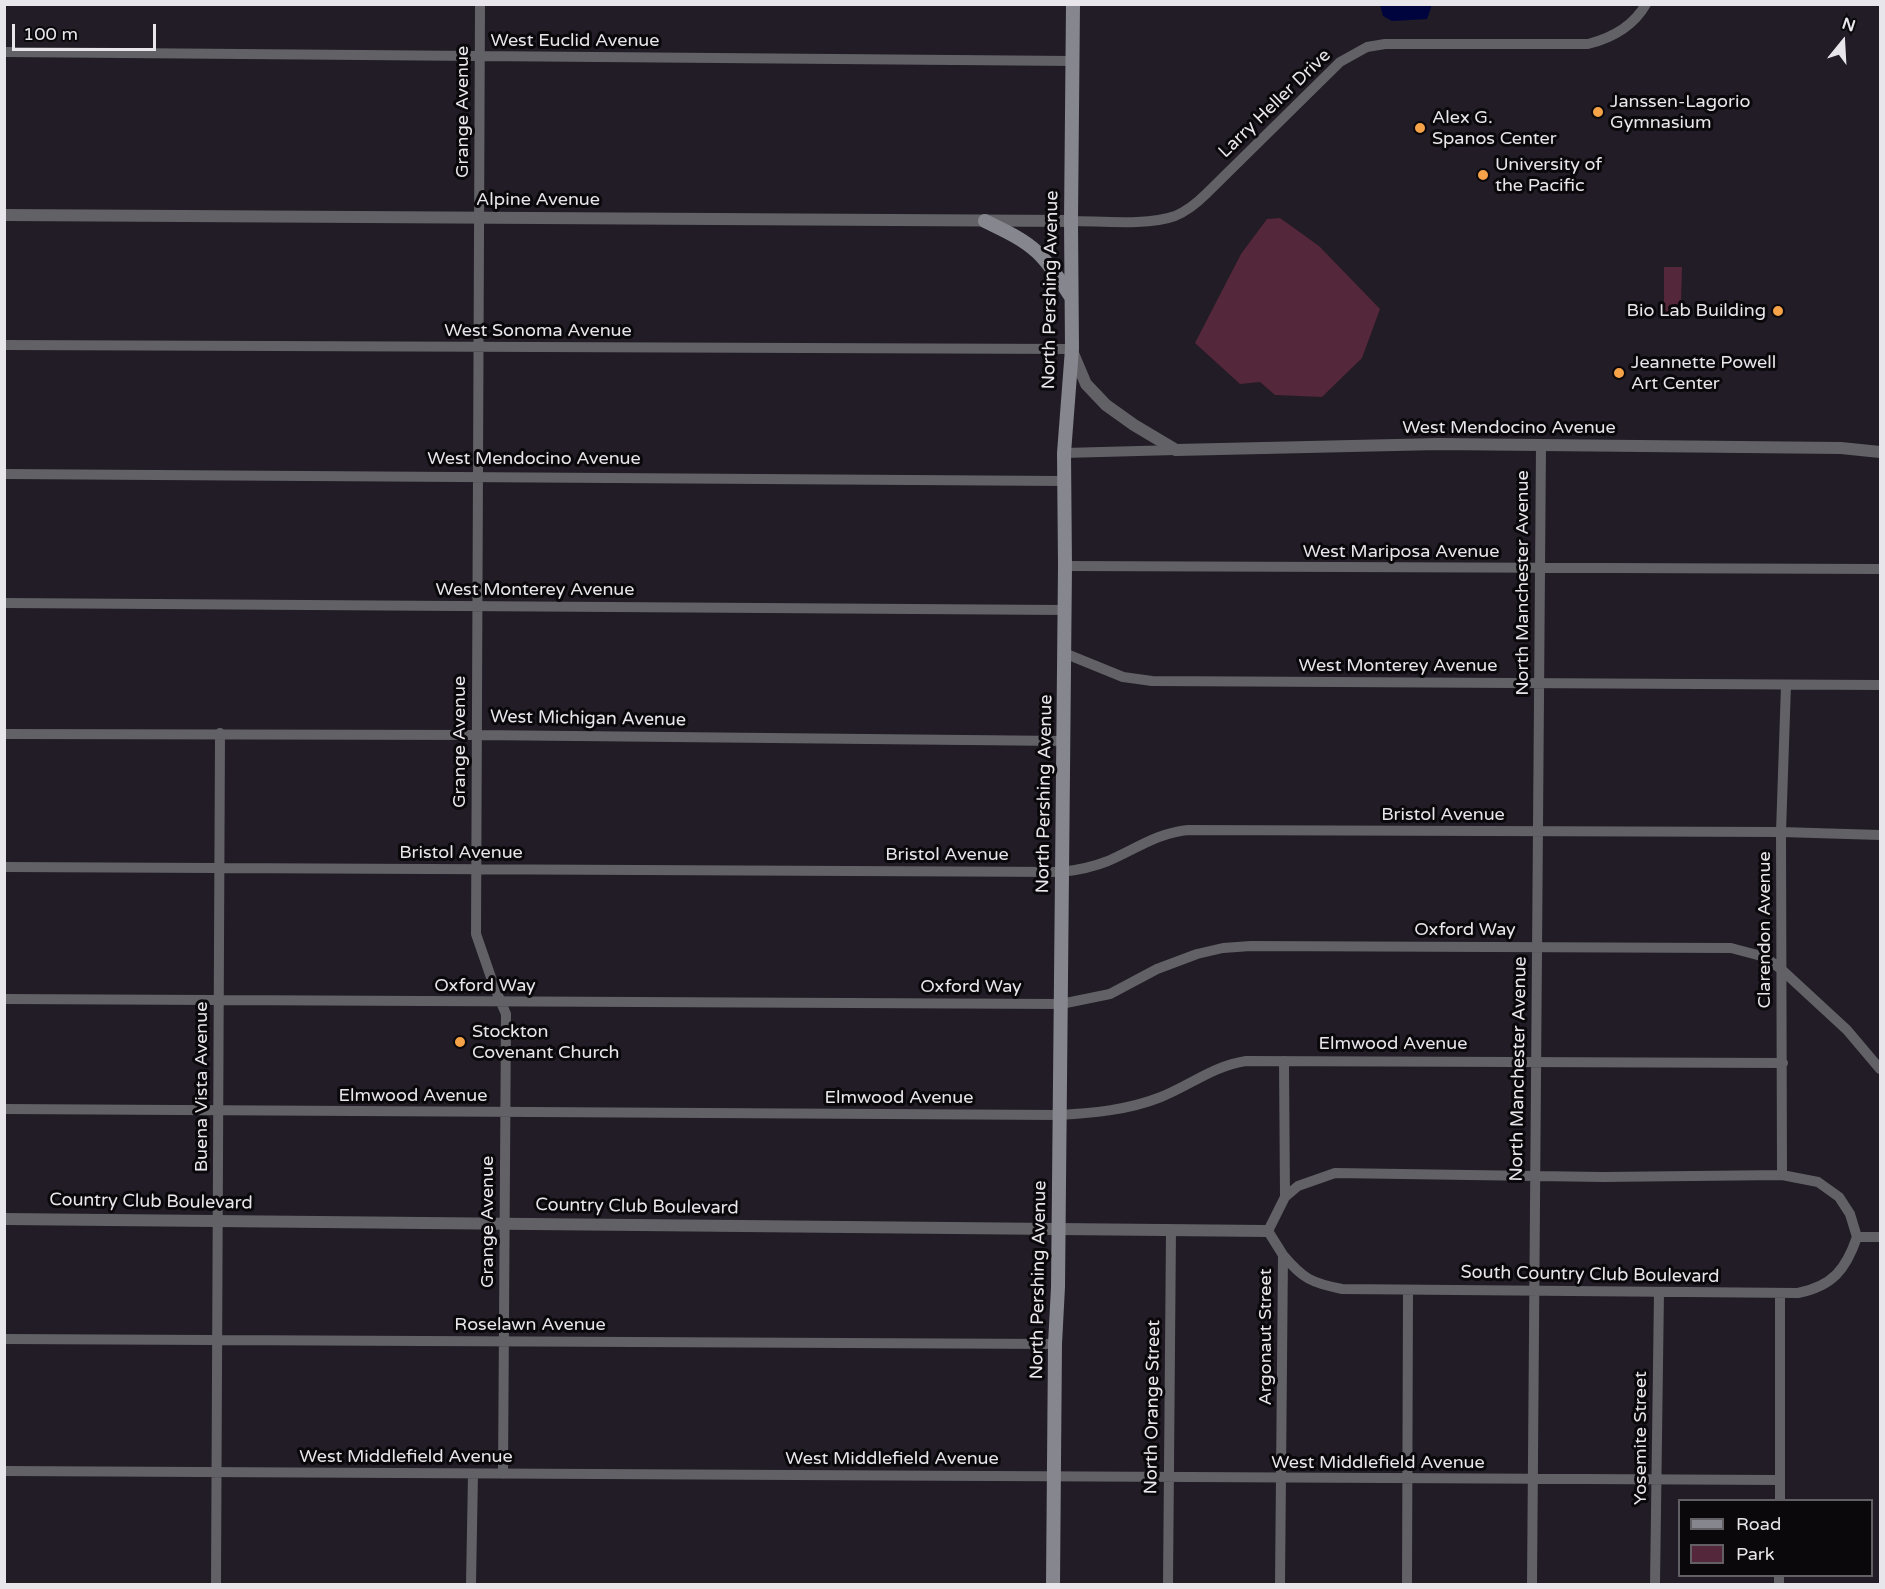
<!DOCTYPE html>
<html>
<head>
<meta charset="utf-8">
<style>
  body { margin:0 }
  #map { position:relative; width:1885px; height:1589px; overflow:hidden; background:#211c25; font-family:"Varela Round",sans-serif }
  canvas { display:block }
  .frame { position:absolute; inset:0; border:6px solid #e8e5eb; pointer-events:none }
  .legend { position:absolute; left:1678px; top:1499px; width:195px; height:78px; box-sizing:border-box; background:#0a080b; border:2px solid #636065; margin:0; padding:8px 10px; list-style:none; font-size:18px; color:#e8e5eb }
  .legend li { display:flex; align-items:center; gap:12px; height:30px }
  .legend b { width:30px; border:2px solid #636065 }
  .north { position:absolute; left:1813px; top:12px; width:60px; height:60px; -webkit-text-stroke:4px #0a080b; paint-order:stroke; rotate:18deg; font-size:16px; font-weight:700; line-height:24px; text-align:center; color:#e8e5eb }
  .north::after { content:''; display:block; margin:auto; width:21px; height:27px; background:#e8e5eb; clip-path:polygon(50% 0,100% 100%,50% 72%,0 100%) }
  .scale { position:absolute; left:12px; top:24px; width:144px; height:27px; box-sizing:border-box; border:3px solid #e8e5eb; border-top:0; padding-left:8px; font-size:18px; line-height:21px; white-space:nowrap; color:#e8e5eb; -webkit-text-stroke:4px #0a080b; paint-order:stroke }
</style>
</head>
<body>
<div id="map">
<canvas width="1885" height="1589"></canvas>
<div class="frame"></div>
<ul class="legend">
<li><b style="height:8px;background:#86868e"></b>Road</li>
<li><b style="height:16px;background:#54273a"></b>Park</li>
</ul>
<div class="north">N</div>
<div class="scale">100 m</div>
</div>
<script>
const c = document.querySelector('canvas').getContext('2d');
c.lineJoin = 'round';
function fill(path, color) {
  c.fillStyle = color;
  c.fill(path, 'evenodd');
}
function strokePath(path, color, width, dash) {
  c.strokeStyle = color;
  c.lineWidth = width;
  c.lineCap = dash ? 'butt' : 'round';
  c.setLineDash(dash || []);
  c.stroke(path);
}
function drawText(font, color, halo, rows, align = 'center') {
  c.font = font + ' "Varela Round",sans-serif';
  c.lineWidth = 6;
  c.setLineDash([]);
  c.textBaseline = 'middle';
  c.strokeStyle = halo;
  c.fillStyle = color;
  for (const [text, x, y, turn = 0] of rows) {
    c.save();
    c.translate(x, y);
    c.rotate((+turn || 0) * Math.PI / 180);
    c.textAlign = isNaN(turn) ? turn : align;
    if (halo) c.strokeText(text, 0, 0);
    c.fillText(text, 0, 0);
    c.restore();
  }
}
fill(new Path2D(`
  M 1280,218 L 1319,246 L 1380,309 L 1362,358 L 1322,397 L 1275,395 L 1260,382 L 1240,384 L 1195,343 L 1241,254 L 1267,219 Z
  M 1664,267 L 1682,267 L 1681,303 L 1664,318 Z`), '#54273a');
fill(new Path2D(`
  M 1380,5 L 1380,4 L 1432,5 L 1427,19 L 1392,21 L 1383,16 Z`), '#00043e');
strokePath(new Path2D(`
  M 480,4 L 476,934 L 494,986 L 506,1014 L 503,1474
  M 4,52 L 1073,61
  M 1071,221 C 1100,221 1148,226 1175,216 C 1187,211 1197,203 1206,194 L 1340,62 L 1367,47 L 1385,44 L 1588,44 C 1612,38 1633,27 1646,4
  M 4,345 L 1072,349
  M 1064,453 L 1176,450
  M 4,474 L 1063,481
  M 1065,566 L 1880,569
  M 4,603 L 1065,610
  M 1064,653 L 1123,677 L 1152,681 L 1880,685
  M 4,734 L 477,735 L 1063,741
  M 4,867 L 1062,872 C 1078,870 1093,867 1108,861 C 1136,849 1157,833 1188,830 L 1781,832 L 1880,835
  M 4,999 L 1061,1004 L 1110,994 L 1157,969 L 1197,954 L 1223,948 L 1251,946 L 1731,948 L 1765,957 L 1782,970 L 1847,1030 L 1880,1069
  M 4,1109 L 1059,1115 C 1094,1113 1128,1110 1161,1097 C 1191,1085 1213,1066 1246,1061 L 1783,1063
  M 1782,1175 L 1781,832 L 1786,685
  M 1285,1197 L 1298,1186 L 1335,1173 L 1603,1177 L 1782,1175 L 1818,1182 L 1839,1197 L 1850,1214 L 1857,1237
  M 1283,1255 C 1303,1279 1312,1283 1342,1289 L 1798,1293 C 1833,1286 1846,1269 1857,1237 L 1880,1237
  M 4,1339 L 1055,1344
  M 4,1471 L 1780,1480
  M 1780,1500 L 1780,1293
  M 216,1584 L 220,733
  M 471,1584 L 473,1474
  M 1168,1584 L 1171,1230
  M 1280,1584 L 1283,1255 L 1268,1231 L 1285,1197 L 1284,1061
  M 1407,1584 L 1408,1290
  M 1532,1584 L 1541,445
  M 1655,1584 L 1659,1292
  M 1779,1584 L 1779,1576`), '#616166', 10);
strokePath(new Path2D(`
  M 4,215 L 1071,221
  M 1072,351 L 1086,384 L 1106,405 L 1134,425 L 1176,450 L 1439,444 L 1841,448 L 1880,452
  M 4,1219 L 1268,1231`), '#616166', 12);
strokePath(new Path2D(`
  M 985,221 C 1003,230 1022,238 1037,252 C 1051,265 1061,282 1071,297
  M 1053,1584 L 1055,1344 L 1058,1287 L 1065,566 L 1064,453 L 1072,349 L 1071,221 L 1073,4`), '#86868e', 14);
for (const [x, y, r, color] of [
  [1598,112,6,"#f6a248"],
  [1420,128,6,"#f6a248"],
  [1483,175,6,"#f6a248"],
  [1778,311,6,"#f6a248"],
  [1619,373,6,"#f6a248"],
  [460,1042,6,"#f6a248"]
]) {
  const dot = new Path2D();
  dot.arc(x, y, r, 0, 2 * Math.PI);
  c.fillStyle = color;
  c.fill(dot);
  strokePath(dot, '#0a080b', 2);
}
drawText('18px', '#e8e5eb', '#0a080b', [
  ["West Euclid Avenue",575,41],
  ["Larry Heller Drive",1275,104,-44],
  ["Grange Avenue",463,112,-90],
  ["Alpine Avenue",538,200],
  ["North Pershing Avenue",1051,290,-89],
  ["West Sonoma Avenue",538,331],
  ["West Mendocino Avenue",1509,428],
  ["West Mendocino Avenue",534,459],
  ["West Mariposa Avenue",1401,552],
  ["North Manchester Avenue",1523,583,-90],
  ["West Monterey Avenue",535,590],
  ["West Monterey Avenue",1398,666],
  ["West Michigan Avenue",588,719,1],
  ["Grange Avenue",460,742,-90],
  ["North Pershing Avenue",1045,794,-89],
  ["Bristol Avenue",1443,815],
  ["Bristol Avenue",461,853],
  ["Bristol Avenue",947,855],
  ["Oxford Way",1465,930],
  ["Clarendon Avenue",1765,930,-90],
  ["Oxford Way",485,986],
  ["Oxford Way",971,987],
  ["Elmwood Avenue",1393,1044],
  ["North Manchester Avenue",1519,1069,-89],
  ["Buena Vista Avenue",202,1087,-90],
  ["Elmwood Avenue",413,1096],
  ["Elmwood Avenue",899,1098],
  ["Country Club Boulevard",151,1202,1],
  ["Country Club Boulevard",637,1207,1],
  ["Grange Avenue",488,1222,-90],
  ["South Country Club Boulevard",1590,1275,1],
  ["North Pershing Avenue",1039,1280,-89],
  ["Roselawn Avenue",530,1325],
  ["Argonaut Street",1266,1337,-90],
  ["North Orange Street",1153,1407,-89],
  ["Yosemite Street",1641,1438,-90],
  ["West Middlefield Avenue",406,1457],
  ["West Middlefield Avenue",892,1459],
  ["West Middlefield Avenue",1378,1463]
]);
drawText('18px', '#e8e5eb', '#0a080b', [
  ["Janssen-Lagorio",1610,102],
  ["Gymnasium",1610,123],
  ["Alex G.",1432,118],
  ["Spanos Center",1432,139],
  ["University of",1495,165],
  ["the Pacific",1495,186],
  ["Bio Lab Building",1766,311,"right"],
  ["Jeannette Powell",1631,363],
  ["Art Center",1631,384],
  ["Stockton",472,1032],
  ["Covenant Church",472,1053]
], 'left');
</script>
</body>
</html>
